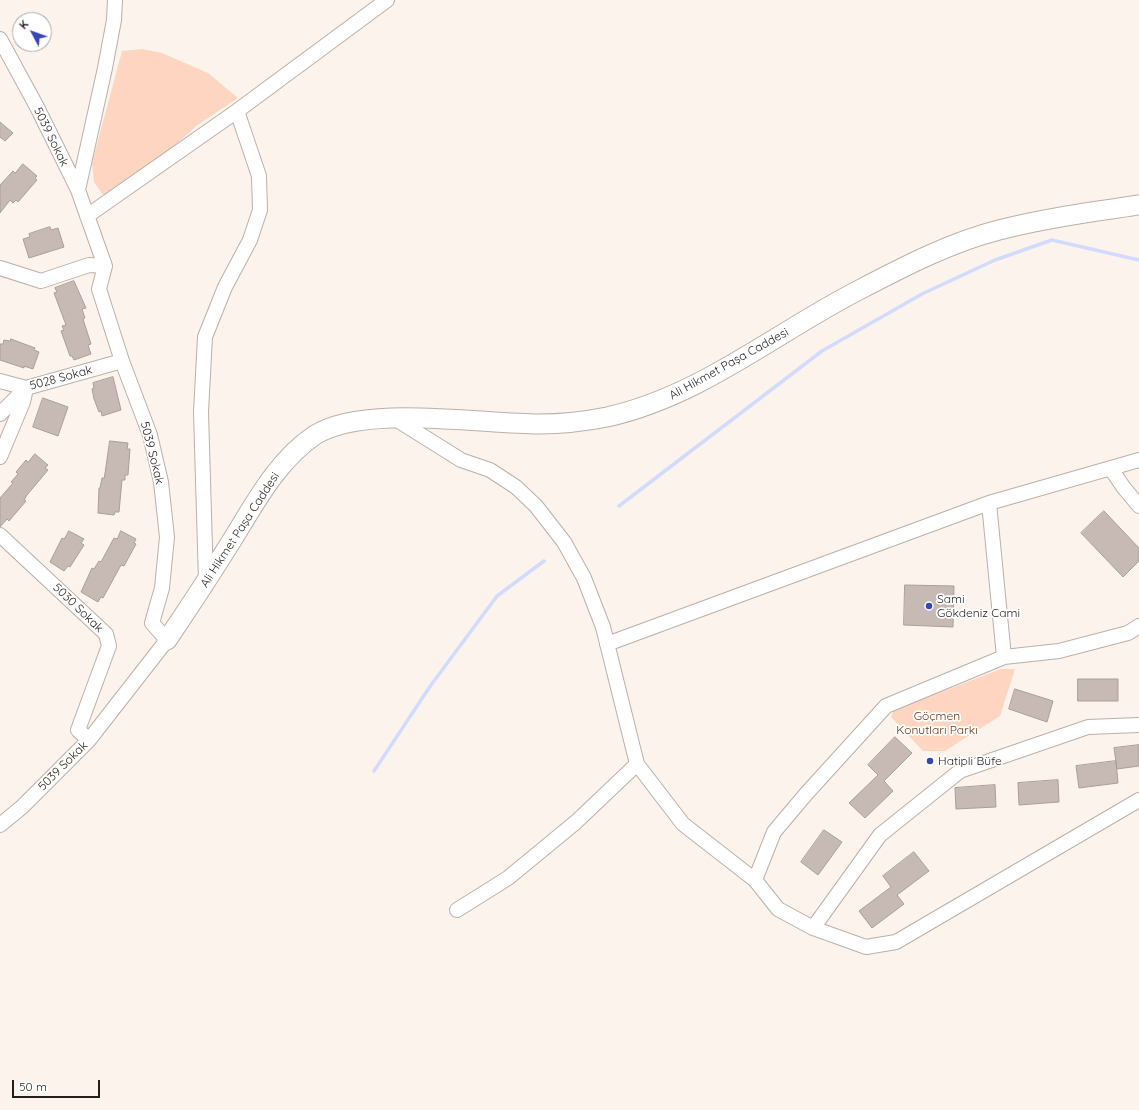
<!DOCTYPE html>
<html>
<head>
<meta charset="utf-8">
<style>
  body { margin:0 }
  #map { position:relative; width:1139px; height:1110px; overflow:hidden; background:#fdf3ed; font-family:Quicksand,sans-serif }
  canvas { display:block }
  .north { position:absolute; left:12px; top:12px; width:40px; height:40px; box-sizing:border-box; background:#fff; border:1px solid #a7a5a4; border-radius:50%; rotate:311deg; font-size:11px; font-weight:700; line-height:16px; text-align:center; color:#231e1c }
  .north::after { content:''; display:block; margin:auto; width:14px; height:18px; background:#3645b8; clip-path:polygon(50% 0,100% 100%,50% 72%,0 100%) }
  .scale { position:absolute; left:12px; top:1080px; width:88px; height:18px; box-sizing:border-box; border:2px solid #231e1c; border-top:0; padding-left:5px; font-size:12px; line-height:14px; white-space:nowrap; color:#231e1c; -webkit-text-stroke:3px #fff; paint-order:stroke }
</style>
</head>
<body>
<div id="map">
<canvas width="1139" height="1110"></canvas>
<div class="north">K</div>
<div class="scale">50 m</div>
</div>
<script>
const c = document.querySelector('canvas').getContext('2d');
c.lineJoin = 'round';
function fill(path, color) {
  c.fillStyle = color;
  c.fill(path, 'evenodd');
}
function strokePath(path, color, width, dash) {
  c.strokeStyle = color;
  c.lineWidth = width;
  c.lineCap = dash ? 'butt' : 'round';
  c.setLineDash(dash || []);
  c.stroke(path);
}
function drawText(font, color, halo, rows, align = 'center') {
  c.font = font + ' Quicksand,sans-serif';
  c.lineWidth = 3.5;
  c.setLineDash([]);
  c.textBaseline = 'middle';
  c.strokeStyle = halo;
  c.fillStyle = color;
  for (const [text, x, y, turn = 0] of rows) {
    c.save();
    c.translate(x, y);
    c.rotate((+turn || 0) * Math.PI / 180);
    c.textAlign = isNaN(turn) ? turn : align;
    if (halo) c.strokeText(text, 0, 0);
    c.fillText(text, 0, 0);
    c.restore();
  }
}
fill(new Path2D(`
  M 142,49 L 162,53 L 208,73 L 238,98 L 196,126 L 139,179 L 103,195 L 94,182 L 92,163 L 122,51 Z
  M 1001,669 L 1015,669 L 1000,716 L 945,751 L 923,751 L 891,717 L 894,710 Z`), '#fdd5c0');
strokePath(new Path2D(`
  M 619,506 L 822,351 L 922,294 L 995,260 L 1052,240 L 1139,260
  M 374,771 L 431,685 L 497,596 L 544,561`), '#d0dbfd', 3.5);
const building = new Path2D(`
  M 0,122 L 13,133 L 5,141 L 0,137 Z
  M 23,164 L 37,176 L 35,178 L 37,180 L 18,202 L 16,200 L 13,203 L 10,200 L 0,213 L 0,185 L 13,171 L 15,173 Z
  M 50,227 L 51,230 L 58,228 L 64,247 L 29,258 L 23,239 L 30,237 L 29,234 Z
  M 74,281 L 86,308 L 82,309 L 85,318 L 83,319 L 91,344 L 88,345 L 91,354 L 74,360 L 72,356 L 70,356 L 61,331 L 64,330 L 62,326 L 66,325 L 54,293 L 57,292 L 55,288 Z
  M 11,339 L 35,348 L 34,350 L 39,352 L 33,369 L 24,366 L 24,368 L 0,360 L 0,344 L 3,344 L 4,340 L 10,341 Z
  M 113,377 L 121,410 L 102,416 L 101,411 L 99,412 L 94,399 L 92,389 L 94,388 L 93,383 Z
  M 43,398 L 68,407 L 58,436 L 33,427 Z
  M 110,441 L 128,443 L 127,449 L 130,449 L 128,475 L 125,475 L 125,480 L 122,480 L 119,512 L 115,512 L 114,515 L 98,513 L 99,488 L 100,488 L 102,478 L 104,478 Z
  M 35,454 L 48,465 L 45,468 L 48,470 L 27,495 L 24,500 L 26,501 L 9,521 L 7,519 L 0,527 L 0,498 L 13,483 L 11,482 L 18,474 L 16,472 L 26,460 L 28,462 Z
  M 1104,511 L 1139,548 L 1139,561 L 1123,577 L 1081,533 Z
  M 69,531 L 84,539 L 81,543 L 84,545 L 70,567 L 68,566 L 64,571 L 50,562 L 62,538 L 64,539 Z
  M 121,531 L 136,539 L 134,543 L 136,544 L 124,566 L 121,565 L 103,598 L 101,597 L 98,602 L 81,592 L 92,568 L 94,569 L 99,561 L 101,562 L 114,538 L 117,539 Z
  M 905,585 L 954,586 L 953,627 L 904,625 Z
  M 1078,679 L 1118,679 L 1118,701 L 1078,701 Z
  M 1015,689 L 1053,701 L 1047,722 L 1009,709 Z
  M 895,737 L 912,753 L 884,781 L 893,791 L 865,818 L 849,803 L 878,775 L 868,765 Z
  M 1139,745 L 1139,766 L 1117,769 L 1114,748 Z
  M 1116,761 L 1118,783 L 1079,788 L 1076,766 Z
  M 1058,780 L 1059,802 L 1019,805 L 1018,783 Z
  M 995,785 L 996,807 L 956,809 L 955,788 Z
  M 824,830 L 842,842 L 818,875 L 801,862 Z
  M 914,852 L 929,871 L 897,895 L 904,904 L 872,928 L 859,911 L 891,887 L 883,876 Z`);
fill(building, '#c7bab4');
strokePath(building, '#aa9e98', 1);
const minor = new Path2D(`
  M 0,39 L 37,107 L 78,190 L 105,266 L 99,289 L 122,361 L 150,435 L 161,482 L 167,537 L 162,588 L 152,623 L 167,640 L 89,740 L 22,807 L 0,825
  M 78,190 L 105,68 L 114,20 L 115,0
  M 87,216 L 237,111 L 387,0
  M 0,268 L 41,281 L 89,265 L 105,266
  M 0,381 L 26,388 L 122,361
  M 0,414 L 26,388
  M 394,418 L 461,460 L 490,470 L 516,487 L 536,506 L 564,542 L 584,578 L 603,627 L 637,764 L 683,824 L 755,880 L 778,909 L 813,928 L 866,947 L 896,942 L 1139,800
  M 0,457 L 23,402 L 26,388
  M 1111,469 L 1124,488 L 1139,506
  M 989,503 L 1004,657
  M 0,535 L 106,634 L 109,646 L 78,730 L 89,740
  M 206,582 L 201,412 L 205,337 L 225,287 L 250,240 L 260,210 L 259,176 L 237,111
  M 607,644 L 989,503 L 1139,460
  M 755,880 L 774,832 L 806,794 L 886,706 L 1004,657 L 1059,651 L 1128,633 L 1139,626
  M 457,910 L 508,878 L 576,822 L 637,764
  M 813,928 L 880,835 L 960,771 L 1088,727 L 1139,725`);
const secondary = new Path2D(`
  M 167,640 C 188,609 209,577 229,545 C 253,507 276,461 315,435 C 364,404 481,424 539,424 C 560,424 587,421 607,417 C 701,396 775,333 859,290 C 903,267 951,242 999,230 C 1045,218 1092,212 1139,205`);
strokePath(minor, '#bbafa9', 16);
strokePath(secondary, '#bbafa9', 21);
strokePath(minor, '#fff', 14);
strokePath(secondary, '#fff', 19);
for (const [x, y, r, color] of [
  [929,606,4,"#3645b8"],
  [930,761,4,"#3645b8"]
]) {
  const dot = new Path2D();
  dot.arc(x, y, r, 0, 2 * Math.PI);
  c.fillStyle = color;
  c.fill(dot);
  strokePath(dot, '#fff', 1.5);
}
drawText('12px', '#231e1c', '#fff', [
  ["5039 Sokak",51,137,64],
  ["Ali Hikmet Paşa Caddesi",729,364,-29],
  ["5028 Sokak",61,378,-15],
  ["5039 Sokak",152,453,76],
  ["Ali Hikmet Paşa Caddesi",240,530,-57],
  ["5030 Sokak",78,608,44],
  ["5039 Sokak",63,766,-45]
]);
drawText('12px', '#231e1c', '#fff', [
  ["Sami",937,599],
  ["Gökdeniz Cami",937,613],
  ["Hatipli Büfe",938,761]
], 'left');
drawText('12px', '#6c3513', '#fff', [
  ["Göçmen",937,716],
  ["Konutları Parkı",937,730]
]);
</script>
</body>
</html>
